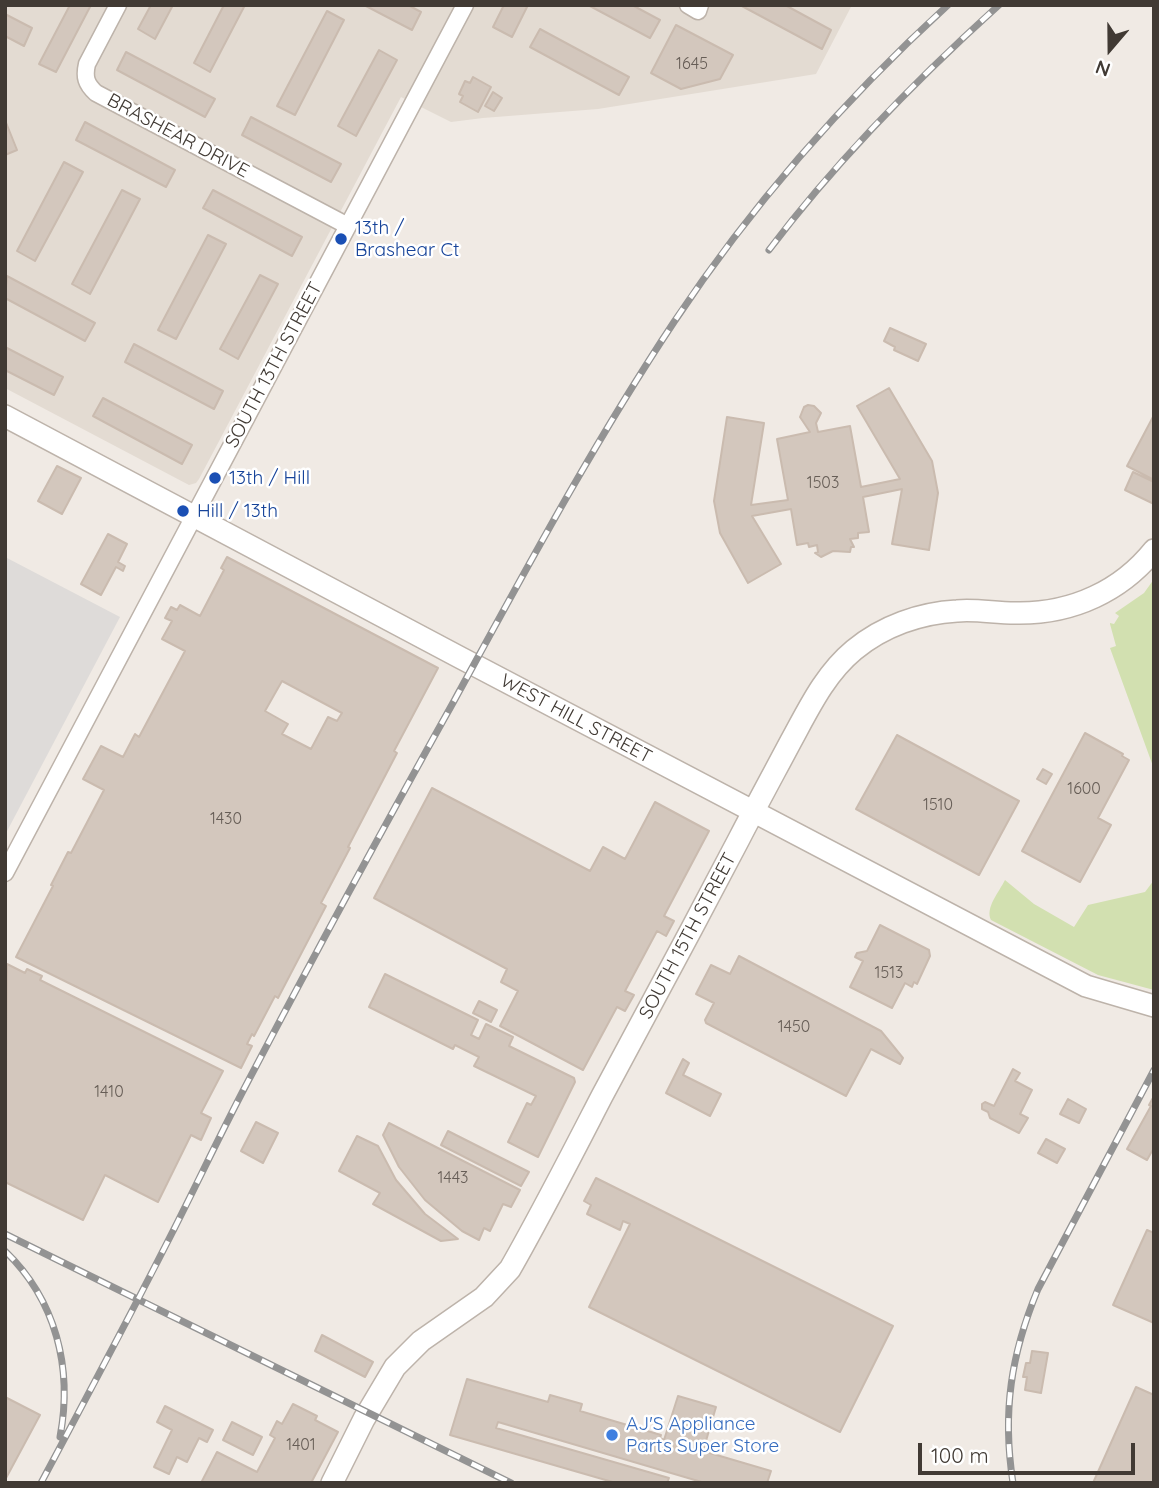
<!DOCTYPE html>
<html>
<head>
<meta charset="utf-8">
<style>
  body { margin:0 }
  #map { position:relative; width:1159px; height:1488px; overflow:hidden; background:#f0eae4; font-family:Quicksand,sans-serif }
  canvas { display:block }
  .frame { position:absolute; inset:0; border:7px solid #413a34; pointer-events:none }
  .north { position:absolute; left:1075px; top:14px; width:70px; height:70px; -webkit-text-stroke:5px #fff; paint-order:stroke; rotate:200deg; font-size:19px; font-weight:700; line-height:28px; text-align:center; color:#413a34 }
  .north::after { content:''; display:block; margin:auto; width:24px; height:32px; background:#413a34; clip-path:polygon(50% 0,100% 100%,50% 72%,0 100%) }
  .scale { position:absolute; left:918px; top:1443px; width:217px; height:32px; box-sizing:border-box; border:4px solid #413a34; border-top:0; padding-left:9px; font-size:21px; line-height:24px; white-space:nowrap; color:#413a34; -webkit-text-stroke:5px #fff; paint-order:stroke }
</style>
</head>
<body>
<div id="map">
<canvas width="1159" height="1488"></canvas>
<div class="frame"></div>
<div class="north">N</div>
<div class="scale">100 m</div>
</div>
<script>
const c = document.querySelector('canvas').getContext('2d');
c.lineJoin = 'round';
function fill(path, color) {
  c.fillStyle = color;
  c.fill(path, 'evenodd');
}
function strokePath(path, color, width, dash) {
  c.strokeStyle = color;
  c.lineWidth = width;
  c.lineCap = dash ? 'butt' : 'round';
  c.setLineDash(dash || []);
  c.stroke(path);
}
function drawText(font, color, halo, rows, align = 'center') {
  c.font = font + ' Quicksand,sans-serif';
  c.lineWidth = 5;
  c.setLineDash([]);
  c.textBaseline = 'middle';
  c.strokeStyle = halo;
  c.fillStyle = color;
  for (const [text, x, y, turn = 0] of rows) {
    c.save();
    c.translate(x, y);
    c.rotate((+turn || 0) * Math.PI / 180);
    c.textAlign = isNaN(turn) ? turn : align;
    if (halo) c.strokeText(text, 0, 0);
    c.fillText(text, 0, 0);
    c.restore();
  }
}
fill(new Path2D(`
  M 5,5 L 852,5 L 816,74 L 598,109 L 483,118 L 451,122 L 401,97 L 199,479 L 196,483 L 189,485 L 5,388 Z`), '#e3dbd2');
fill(new Path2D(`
  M 1154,579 L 1154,769 L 1110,648 L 1116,646 L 1110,624 L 1110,623 L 1114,624 L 1119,616 L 1115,613 L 1144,593 Z
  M 1005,880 L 1034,904 L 1074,927 L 1088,905 L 1145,892 L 1154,880 L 1154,990 L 1098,975 L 991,920 C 985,908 999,892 1005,880 Z`), '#d2e0b0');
fill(new Path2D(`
  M 7,558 L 120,617 L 5,835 L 5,562 Z`), '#dedbd9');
const building = new Path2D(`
  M 70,5 L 91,5 L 56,72 L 39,64 Z
  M 151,5 L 173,5 L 155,39 L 138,29 Z
  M 224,5 L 245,5 L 210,72 L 194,63 Z
  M 364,5 L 408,5 L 421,12 L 412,30 Z
  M 504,5 L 528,5 L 512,37 L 493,27 Z
  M 588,5 L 632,5 L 660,20 L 650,38 Z
  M 740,5 L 785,5 L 831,30 L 822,49 Z
  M 327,11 L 344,20 L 295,115 L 277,106 Z
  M 5,14 L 32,28 L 24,46 L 5,36 Z
  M 676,25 L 733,55 L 720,79 L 681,89 L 651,73 Z
  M 540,29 L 629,77 L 619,95 L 530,47 Z
  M 379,50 L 397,60 L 356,136 L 338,126 Z
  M 126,52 L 215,99 L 205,117 L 117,70 Z
  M 473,77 L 491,87 L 478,112 L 460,102 L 463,96 L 459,94 L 465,81 L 470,83 Z
  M 493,92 L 502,98 L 494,111 L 485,106 Z
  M 251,117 L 341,164 L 331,182 L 242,135 Z
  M 5,120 L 17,150 L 5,155 Z
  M 85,122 L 175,170 L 166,187 L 76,140 Z
  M 64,162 L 83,172 L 35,261 L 17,251 Z
  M 122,190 L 140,199 L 90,294 L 72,284 Z
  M 213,190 L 302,237 L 292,256 L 203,208 Z
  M 208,235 L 226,244 L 176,339 L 158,330 Z
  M 260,275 L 278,284 L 238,359 L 220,349 Z
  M 7,276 L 95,323 L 85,341 L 5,298 Z
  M 890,328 L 926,344 L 918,361 L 894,350 L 895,347 L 884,341 Z
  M 134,344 L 223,391 L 214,409 L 125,362 Z
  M 5,347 L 63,377 L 54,395 L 5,370 Z
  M 889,388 L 932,461 L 938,493 L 929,550 L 892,544 L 902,489 L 863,497 L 869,532 L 858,533 L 858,538 L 850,539 L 854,547 L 851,547 L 850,552 L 833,551 L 821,557 L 815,553 L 818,552 L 817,545 L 809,547 L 808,543 L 797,545 L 791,509 L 752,516 L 781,564 L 748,583 L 720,533 L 714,501 L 727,417 L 764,423 L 751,505 L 788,500 L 777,439 L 810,432 L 800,417 L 804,407 L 808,405 L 814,406 L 821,413 L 816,423 L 818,432 L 850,426 L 861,487 L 900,479 L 857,406 Z
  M 103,398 L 192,445 L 182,464 L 93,416 Z
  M 1154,415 L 1154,480 L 1127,466 Z
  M 57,466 L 81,478 L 62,514 L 38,501 Z
  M 1133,472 L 1154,482 L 1154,504 L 1125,490 Z
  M 108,534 L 127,544 L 118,562 L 125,566 L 123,571 L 116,567 L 101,595 L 81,584 Z
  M 227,557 L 438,668 L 394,751 L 397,753 L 348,847 L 350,848 L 321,903 L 326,906 L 278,998 L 275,996 L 254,1036 L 252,1034 L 247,1044 L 252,1046 L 241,1068 L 16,957 L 53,886 L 51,885 L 68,852 L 71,853 L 104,790 L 83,779 L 101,746 L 123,757 L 135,734 L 139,737 L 185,651 L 162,639 L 172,621 L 165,618 L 171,607 L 177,610 L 180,605 L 200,616 L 224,570 L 221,568 ZM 282,681 L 342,713 L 337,721 L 328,717 L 311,749 L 282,734 L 288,724 L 265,711 Z
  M 1085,733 L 1123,754 L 1122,756 L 1129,760 L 1098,818 L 1111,825 L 1080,882 L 1022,851 Z
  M 897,735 L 1019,801 L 979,875 L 856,809 Z
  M 1043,769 L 1052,774 L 1046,784 L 1037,779 Z
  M 432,788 L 590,871 L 603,847 L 625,859 L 655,802 L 709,831 L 664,916 L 674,921 L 666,936 L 657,931 L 625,991 L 634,995 L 625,1011 L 617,1007 L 583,1070 L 500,1026 L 518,991 L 501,982 L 507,969 L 374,898 Z
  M 880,925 L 929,950 L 930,956 L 917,984 L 914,982 L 912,987 L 905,983 L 892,1008 L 850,987 L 863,961 L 855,957 L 857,953 L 867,951 Z
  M 739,956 L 881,1031 L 903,1058 L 900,1064 L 871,1049 L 846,1096 L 706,1023 L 705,1020 L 714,1003 L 696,994 L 711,965 L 730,974 Z
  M 7,964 L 25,973 L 27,969 L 42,976 L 40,980 L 223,1071 L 201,1113 L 211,1118 L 201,1140 L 191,1135 L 158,1202 L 105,1175 L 83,1220 L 5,1182 Z
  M 385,974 L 478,1020 L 471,1035 L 479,1039 L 486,1024 L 513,1037 L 509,1046 L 574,1078 L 575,1082 L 538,1157 L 508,1142 L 527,1103 L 531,1105 L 536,1096 L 474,1066 L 479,1057 L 455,1045 L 453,1049 L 369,1007 Z
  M 479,1001 L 497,1010 L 491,1022 L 473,1013 Z
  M 683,1059 L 689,1063 L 683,1075 L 721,1094 L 710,1116 L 666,1093 Z
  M 1013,1069 L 1020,1073 L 1015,1081 L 1032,1090 L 1020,1114 L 1028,1118 L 1019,1133 L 990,1118 L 988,1112 L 982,1109 L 982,1104 L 985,1102 L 994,1106 Z
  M 1154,1096 L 1154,1152 L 1152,1151 L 1147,1160 L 1127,1149 L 1151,1106 L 1149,1105 Z
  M 1068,1099 L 1086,1109 L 1079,1123 L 1060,1114 Z
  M 256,1122 L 278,1133 L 263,1163 L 241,1151 Z
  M 389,1123 L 520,1190 L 511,1207 L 503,1204 L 490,1231 L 484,1228 L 479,1240 L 462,1231 L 425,1200 L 399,1167 L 383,1135 Z
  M 448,1131 L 529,1172 L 521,1186 L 441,1145 Z
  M 357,1136 L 378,1146 L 396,1180 L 425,1214 L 458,1239 L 441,1241 L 373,1204 L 380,1193 L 339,1171 Z
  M 1046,1139 L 1065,1149 L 1057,1163 L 1038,1153 Z
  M 596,1178 L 893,1326 L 840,1432 L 589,1307 L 630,1224 L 623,1221 L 620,1230 L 587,1214 L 591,1205 L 584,1201 Z
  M 1147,1230 L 1154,1233 L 1154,1323 L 1113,1305 Z
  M 322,1335 L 373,1362 L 365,1377 L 315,1351 Z
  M 1032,1351 L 1048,1353 L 1041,1393 L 1025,1390 L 1027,1377 L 1023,1377 L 1026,1363 L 1030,1363 Z
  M 467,1379 L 548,1402 L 550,1395 L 582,1404 L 580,1411 L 661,1435 L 660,1438 L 664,1440 L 678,1396 L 716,1407 L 703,1451 L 771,1471 L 767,1483 L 705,1483 L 498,1422 L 496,1428 L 669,1478 L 667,1483 L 616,1483 L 450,1435 Z
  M 1136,1387 L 1154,1395 L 1154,1483 L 1093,1483 Z
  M 5,1397 L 40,1415 L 5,1480 Z
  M 293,1404 L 317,1416 L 315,1420 L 338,1432 L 311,1483 L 201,1483 L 217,1452 L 257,1472 L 275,1438 L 270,1435 L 277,1421 L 282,1424 Z
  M 165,1406 L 213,1430 L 207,1442 L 199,1438 L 187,1462 L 177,1457 L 169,1474 L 154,1467 L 172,1430 L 157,1422 Z
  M 232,1422 L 262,1437 L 253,1455 L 223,1440 Z`);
fill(building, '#d3c7bd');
strokePath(building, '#cabbaf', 2);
const minor = new Path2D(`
  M 118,5 L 87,64 C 84,77 86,84 96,93 L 348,226
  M 688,5 L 698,11 L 700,5
  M 5,873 L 465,5`);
const tertiary = new Path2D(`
  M 5,416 L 461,658 L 1086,986 L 1154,1006
  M 332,1483 L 364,1419 L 395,1367 L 421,1341 L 484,1297 L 510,1269 C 542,1213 572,1154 602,1096 C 648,1011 694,925 739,839 C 756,806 774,773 791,741 C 809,708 825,674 854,650 C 883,626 920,613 957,611 C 978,609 999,614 1020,613 C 1073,613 1121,591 1154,550`);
strokePath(minor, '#bdb3aa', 19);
strokePath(tertiary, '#bdb3aa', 24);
strokePath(minor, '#fff', 16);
strokePath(tertiary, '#fff', 21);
const rail = new Path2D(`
  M 769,250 C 837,160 916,80 999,5
  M 5,1234 L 511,1483
  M 5,1251 C 56,1300 73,1368 60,1437
  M 41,1483 C 85,1400 129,1318 171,1235 C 199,1180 225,1124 254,1070 C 319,946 386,823 454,701 C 524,573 593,444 674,322 C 751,206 845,99 948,5
  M 1013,1483 C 1002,1412 1011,1354 1038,1289 L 1154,1070`);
strokePath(rail, '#939393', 7);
strokePath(rail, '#fff', 4.5, [13]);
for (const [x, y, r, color] of [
  [341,239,7,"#1a4fb4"],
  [215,478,7,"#1a4fb4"],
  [183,511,7,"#1a4fb4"],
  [612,1435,7,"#3f7fe0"]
]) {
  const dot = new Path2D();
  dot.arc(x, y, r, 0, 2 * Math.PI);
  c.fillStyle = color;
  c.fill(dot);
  strokePath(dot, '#fff', 2.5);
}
drawText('16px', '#665d56', null, [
  ["1645",692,64],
  ["1503",823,483],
  ["1600",1084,789],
  ["1510",938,805],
  ["1430",226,819],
  ["1513",889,973],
  ["1450",794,1027],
  ["1410",109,1092],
  ["1443",453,1178],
  ["1401",301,1445]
]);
drawText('19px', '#413a34', '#fff', [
  ["BRASHEAR DRIVE",178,136,28],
  ["SOUTH 13TH STREET",274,365,-62],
  ["WEST HILL STREET",576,719,28],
  ["SOUTH 15TH STREET",688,936,-62]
]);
drawText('19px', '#164399', '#fff', [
  ["13th /",355,228],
  ["Brashear Ct",355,250],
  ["13th / Hill",229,478],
  ["Hill / 13th",197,511]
], 'left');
drawText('19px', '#366cbe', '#fff', [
  ["AJ'S Appliance",626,1424],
  ["Parts Super Store",626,1446]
], 'left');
</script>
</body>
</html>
